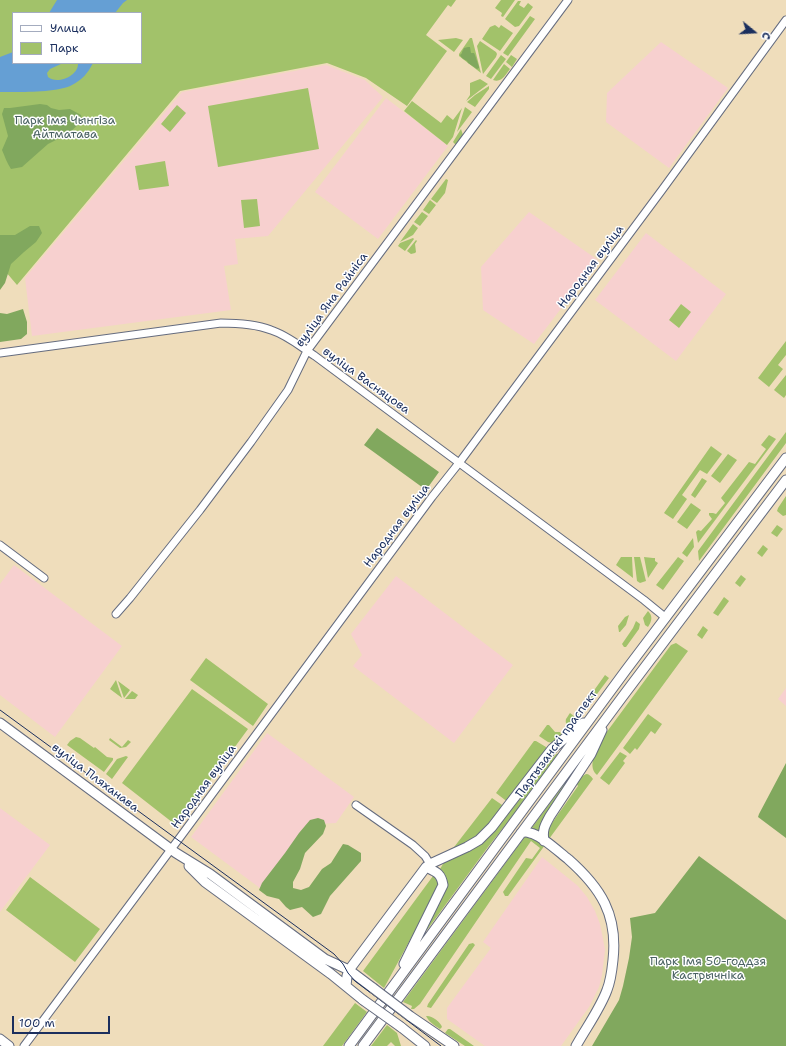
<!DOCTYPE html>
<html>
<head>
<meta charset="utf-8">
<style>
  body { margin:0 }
  #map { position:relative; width:786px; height:1046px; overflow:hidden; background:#efddbb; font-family:"Shantell Sans",sans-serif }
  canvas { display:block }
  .legend { position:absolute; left:12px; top:12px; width:130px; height:52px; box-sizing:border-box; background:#fff; border:1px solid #a4acbf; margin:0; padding:5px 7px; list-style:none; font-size:12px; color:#1b2f5e }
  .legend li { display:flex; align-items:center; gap:8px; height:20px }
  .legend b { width:20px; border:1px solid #a4acbf }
  .north { position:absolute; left:734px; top:12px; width:40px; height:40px; -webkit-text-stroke:3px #fff; paint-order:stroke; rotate:108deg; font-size:11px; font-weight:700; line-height:16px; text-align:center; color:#1b2f5e }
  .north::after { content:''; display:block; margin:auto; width:14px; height:18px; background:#1b2f5e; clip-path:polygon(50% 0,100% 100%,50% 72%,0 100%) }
  .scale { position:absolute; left:12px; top:1016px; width:98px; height:18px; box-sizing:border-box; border:2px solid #1b2f5e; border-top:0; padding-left:5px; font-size:12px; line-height:14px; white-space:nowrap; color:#1b2f5e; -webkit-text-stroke:3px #fff; paint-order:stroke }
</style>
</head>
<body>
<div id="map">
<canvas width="786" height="1046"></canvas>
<ul class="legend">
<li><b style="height:5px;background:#fff"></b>Улица</li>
<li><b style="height:11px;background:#a2c26a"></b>Парк</li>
</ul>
<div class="north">С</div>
<div class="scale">100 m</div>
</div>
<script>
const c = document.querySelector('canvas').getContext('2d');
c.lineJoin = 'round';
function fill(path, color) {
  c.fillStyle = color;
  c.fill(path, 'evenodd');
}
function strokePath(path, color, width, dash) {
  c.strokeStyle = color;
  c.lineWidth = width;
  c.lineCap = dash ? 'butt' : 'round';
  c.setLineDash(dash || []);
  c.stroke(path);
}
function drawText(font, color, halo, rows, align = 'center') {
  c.font = font + ' "Shantell Sans",sans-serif';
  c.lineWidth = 3;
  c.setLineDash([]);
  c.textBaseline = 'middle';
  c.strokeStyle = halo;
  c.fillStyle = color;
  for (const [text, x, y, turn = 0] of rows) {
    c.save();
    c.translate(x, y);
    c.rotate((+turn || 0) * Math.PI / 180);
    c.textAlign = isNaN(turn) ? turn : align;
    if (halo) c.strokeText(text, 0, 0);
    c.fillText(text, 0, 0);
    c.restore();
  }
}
fill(new Path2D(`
  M 661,42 L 728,88 L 669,168 L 606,122 L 607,93 Z
  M 326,65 L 365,80 L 383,97 L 268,236 L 235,239 L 238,264 L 224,266 L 231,310 L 32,336 L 25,278 L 182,92 Z
  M 386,98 L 448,146 L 378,239 L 315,192 Z
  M 529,212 L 598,260 L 534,344 L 483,310 L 481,267 Z
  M 646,233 L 726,294 L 676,361 L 595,300 Z
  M 14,565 L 122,646 L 55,737 L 0,695 L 0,584 Z
  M 396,576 L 513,665 L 454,743 L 353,666 L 362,655 L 351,634 Z
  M 786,688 L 786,706 L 778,699 Z
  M 267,733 L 354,797 L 336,823 L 317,824 L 268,894 L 191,837 Z
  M 0,808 L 50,845 L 0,912 Z
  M 542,857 L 578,886 L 587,897 L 595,911 L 600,924 L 603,939 L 605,950 L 602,975 L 599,987 L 589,1007 L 561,1046 L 485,1046 L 447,1019 L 447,1008 L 491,948 L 483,942 Z`), '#f7d0cf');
fill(new Path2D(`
  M 0,0 L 456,0 L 451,7 L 448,5 L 426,35 L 447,51 L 407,106 L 366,78 L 327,63 L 180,91 L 17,285 L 0,265 ZM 13,13 L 141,13 L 141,63 L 13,63 Z
  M 501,0 L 515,0 L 503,17 L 501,16 L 502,13 L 495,8 Z
  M 518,1 L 521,1 L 519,5 L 524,8 L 528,3 L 533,7 L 519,26 L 515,27 L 505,19 Z
  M 530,16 L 535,19 L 508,56 L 503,53 Z
  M 495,25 L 499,28 L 501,25 L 513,33 L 500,51 L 482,39 L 490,27 Z
  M 456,38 L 463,40 L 454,52 L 438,40 Z
  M 470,38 L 472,38 L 481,73 L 459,56 L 459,54 Z
  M 480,41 L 496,52 L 497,54 L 496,57 L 483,74 L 477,46 Z
  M 501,55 L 506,59 L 491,79 L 486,76 Z
  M 511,55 L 517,59 L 512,67 L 506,62 Z
  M 504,64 L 510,69 C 505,75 502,83 493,80 Z
  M 480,79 L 488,84 L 466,101 L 470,95 L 470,83 Z
  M 489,86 L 489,89 L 475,107 L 467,102 L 475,95 Z
  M 308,88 L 319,149 L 218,167 L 208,106 Z
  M 412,101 L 441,123 L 447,115 L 453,120 L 462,108 L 453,137 L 447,145 L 404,111 Z
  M 177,105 L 186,113 L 170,132 L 161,124 Z
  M 465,107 L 472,112 L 457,132 Z
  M 461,129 L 463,135 L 456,145 L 453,142 Z
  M 165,161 L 169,186 L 139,190 L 135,166 Z
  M 446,179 L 448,180 L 445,193 L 437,203 L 431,199 Z
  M 257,199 L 260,226 L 244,228 L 241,200 Z
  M 430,200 L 436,205 L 429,214 L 423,210 Z
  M 422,212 L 428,216 L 420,226 L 414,222 Z
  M 413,224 L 418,228 L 413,235 L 400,242 Z
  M 413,238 L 414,239 L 405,251 L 398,246 L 400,243 Z
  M 416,240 L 417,241 L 415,244 L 416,252 L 415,253 L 411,254 L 407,251 Z
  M 681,304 L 691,312 L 679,328 L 669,320 Z
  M 786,341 L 786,355 L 778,365 L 783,369 L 769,387 L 758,378 Z
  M 786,375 L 786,395 L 784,398 L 774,390 Z
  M 786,432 L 786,443 L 699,561 L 698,551 Z
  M 769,435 L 776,439 L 698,543 L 696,532 L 698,530 L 701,531 L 712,519 L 709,515 L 709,513 L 713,513 L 716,514 L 725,503 L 721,498 L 749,462 L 755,464 L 766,449 L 761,445 Z
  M 711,446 L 722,454 L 707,474 L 700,470 L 682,495 L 687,499 L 673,519 L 664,513 Z
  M 728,454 L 737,460 L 720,483 L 711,476 Z
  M 702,478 L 707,481 L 695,498 L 691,495 Z
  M 786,496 L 786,515 L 783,516 L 777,511 L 778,508 Z
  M 691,503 L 701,510 L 687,529 L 677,522 Z
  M 777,525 L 783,529 L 777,537 L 771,533 Z
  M 693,538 L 694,547 L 687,557 L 682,553 Z
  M 763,545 L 768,549 L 762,557 L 757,553 Z
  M 621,557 L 632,557 L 633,578 L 616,565 Z
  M 634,557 L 640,557 L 646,581 L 640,583 L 637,581 Z
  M 644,557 L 653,558 L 655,558 L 655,561 L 658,563 L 648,578 Z
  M 678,557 L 684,561 L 663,590 L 656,585 Z
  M 741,575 L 746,579 L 740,587 L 735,583 Z
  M 724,597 L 729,601 L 718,616 L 713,613 Z
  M 648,611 C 653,616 652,621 648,627 L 645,625 L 643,618 Z
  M 629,615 L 626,625 L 620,632 L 619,632 L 618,626 L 625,617 Z
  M 636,621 L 640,624 L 639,629 L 626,647 L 624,647 L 622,644 L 633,628 Z
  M 703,626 L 708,630 L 702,639 L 697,635 Z
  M 676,643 L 688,651 L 597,775 C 585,765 600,744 606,733 L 671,645 Z
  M 206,658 L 268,704 L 253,726 L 190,680 Z
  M 605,675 L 609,678 L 576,722 C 575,724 573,726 571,726 C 567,727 565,723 566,719 C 567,718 569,714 570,713 L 575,717 Z
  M 116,680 L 122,698 L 110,689 Z
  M 118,681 L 130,690 L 124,698 Z
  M 192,689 L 248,729 L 177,826 L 122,783 Z
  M 132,691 L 138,695 L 135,699 L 125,699 Z
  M 648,714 L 662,724 L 655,734 L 651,731 L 637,750 L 635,748 L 630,754 L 623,748 Z
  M 547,725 L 549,725 L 555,732 L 560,732 L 562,736 L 553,743 L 548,742 L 539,736 Z
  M 76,737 L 80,738 L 94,748 L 95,747 L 107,757 L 113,758 L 113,760 L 104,772 L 67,745 L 70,741 Z
  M 110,738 L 122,747 L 128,740 L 131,742 L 126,747 L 120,748 L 109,740 Z
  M 534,741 L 536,741 L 546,747 L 546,750 L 509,803 L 496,793 Z
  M 620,752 L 627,756 L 623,761 L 625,763 L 609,785 L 600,778 Z
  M 562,753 L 488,847 L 427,930 L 426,929 L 447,888 C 448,880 445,875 440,869 L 443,864 L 447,860 L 483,841 L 491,835 L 556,754 Z
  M 126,756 L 128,757 L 112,779 L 106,774 L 117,759 Z
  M 582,760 L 582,761 L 540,835 L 531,829 Z
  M 586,774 C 589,774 591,776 593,779 L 549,839 L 547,834 L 547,830 L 578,786 L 576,783 L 578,779 Z
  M 492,798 L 505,807 L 477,838 L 451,851 Z
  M 528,834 L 545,845 L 508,896 L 505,896 L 503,892 L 526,858 L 532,859 L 540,848 L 531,841 L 420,1004 L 414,1009 L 411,1009 L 412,1006 L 403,1002 L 524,838 Z
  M 433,876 L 436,877 L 438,883 L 436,892 L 384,988 L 363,971 Z
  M 30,877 L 100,929 L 75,962 L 6,910 Z
  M 473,943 L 475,945 L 431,1008 L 427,1007 L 428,1004 L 469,944 Z
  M 355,1003 L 367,1012 L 342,1046 L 323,1046 Z
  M 426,1016 C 431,1015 441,1022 442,1027 L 440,1029 C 434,1025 429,1022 426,1016 Z
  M 387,1025 L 397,1033 L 401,1046 L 395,1046 L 391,1042 L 387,1046 L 371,1046 Z
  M 448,1029 L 450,1029 L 474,1046 L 465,1046 L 445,1033 Z`), '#a2c26a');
fill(new Path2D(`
  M 468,47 L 470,47 L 471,53 L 474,53 L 475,55 L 479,67 L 479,68 L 477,69 L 468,63 L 467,61 C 465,60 461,58 460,55 L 462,53 L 462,52 L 464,48 Z
  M 40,104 L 47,105 L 51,108 L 59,110 L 70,109 L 81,115 L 82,121 L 68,134 L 48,144 L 22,167 L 11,169 C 7,163 5,157 2,150 L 8,136 L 2,114 L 4,108 L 10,108 Z
  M 30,226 L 39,226 L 42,233 L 36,242 L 24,252 L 11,264 L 5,283 L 0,290 L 0,235 L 15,235 Z
  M 23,309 L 27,322 L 27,334 L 21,339 L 0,342 L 0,313 L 7,314 Z
  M 377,428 L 439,472 L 426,490 L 364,445 Z
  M 786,763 L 786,838 L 758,817 L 759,814 Z
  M 318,818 L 324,820 L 326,826 L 323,834 L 305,853 L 300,869 L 293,882 L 293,888 L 301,890 L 309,887 L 322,869 L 331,863 L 343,844 L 348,845 L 361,853 L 361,861 L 330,896 L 321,914 L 313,917 L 302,907 L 290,910 L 286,907 L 279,899 L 267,896 L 259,890 L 262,883 L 285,853 L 299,833 L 310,820 Z
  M 699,856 L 786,920 L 786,1046 L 592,1046 L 619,1000 L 623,986 L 629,958 L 632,937 L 630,918 L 655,913 Z`), '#81a85e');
fill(new Path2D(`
  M 57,0 L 127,0 L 123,3 L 115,13 L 49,13 Z
  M 13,52 L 13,63 L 63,63 L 50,69 L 47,73 L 48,77 C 57,85 79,76 78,63 L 93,63 C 88,73 82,80 72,85 C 57,93 18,92 0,92 L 0,57 Z`), '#659fd4');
const minor = new Path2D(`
  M 0,353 L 221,323 C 238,323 255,324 271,330 C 287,335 301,347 315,356 L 644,600 L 666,618
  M 0,545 L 44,578
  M 116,614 L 130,598 L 200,510 L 251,442 L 288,390 L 307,351 L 568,0
  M 356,805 L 413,845 L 425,856 L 430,864
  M 24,1046 L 181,836 L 432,497 L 459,463 L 662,190 L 786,20`);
const major = new Path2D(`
  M 0,723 L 176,853 L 210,874 L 325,959 L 349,970 L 373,988
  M 521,833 C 524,832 528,832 530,833 C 541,835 559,852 568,859 C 601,888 618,915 613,960 C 612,970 611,980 607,990 C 600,1009 586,1028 576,1046
  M 544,841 C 542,830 545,825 550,816 L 591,754 L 602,730
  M 189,866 L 205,882 L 331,974 L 363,1000
  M 404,964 L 443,885 C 441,873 436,872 426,867
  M 346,986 L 347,976 L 349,970 L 426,867 L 430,864 L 467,847 L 479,840 L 492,827 L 508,806 L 552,749 L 583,723
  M 410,1016 L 454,1046
  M 401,1027 L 425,1046
  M 0,1039 L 9,1046
  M 349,1046 L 626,670 L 786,458
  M 363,1046 L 623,696 L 786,480`);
strokePath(minor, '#656c7f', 9);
strokePath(major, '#656c7f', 11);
strokePath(minor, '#fff', 7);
strokePath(major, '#fff', 9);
strokePath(new Path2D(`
  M 0,710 L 334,954 L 343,964 L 348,973 L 355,981 L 441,1046`), '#1b2f5e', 1);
const majorBridge = new Path2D(`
  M 373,988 L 410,1016
  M 363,1000 L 401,1027`);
strokePath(majorBridge, '#656c7f', 11, []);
strokePath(majorBridge, '#fff', 9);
drawText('12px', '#4a6262', '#fff', [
  ["Парк імя Чынгіза",65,121],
  ["Айтматава",65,135],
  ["Парк імя 50-годдзя",708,962],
  ["Кастрычніка",708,976]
]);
drawText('12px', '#1b2f5e', '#fff', [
  ["Народная вуліца",591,267,-53],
  ["вуліца Яна Райніса",332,300,-54],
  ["вуліца Васняцова",366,381,36],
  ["Народная вуліца",397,526,-53],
  ["Партызанскі праспект",557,744,-54],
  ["вуліца Пляханава",95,778,37],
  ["Народная вуліца",204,787,-54]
]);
</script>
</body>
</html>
